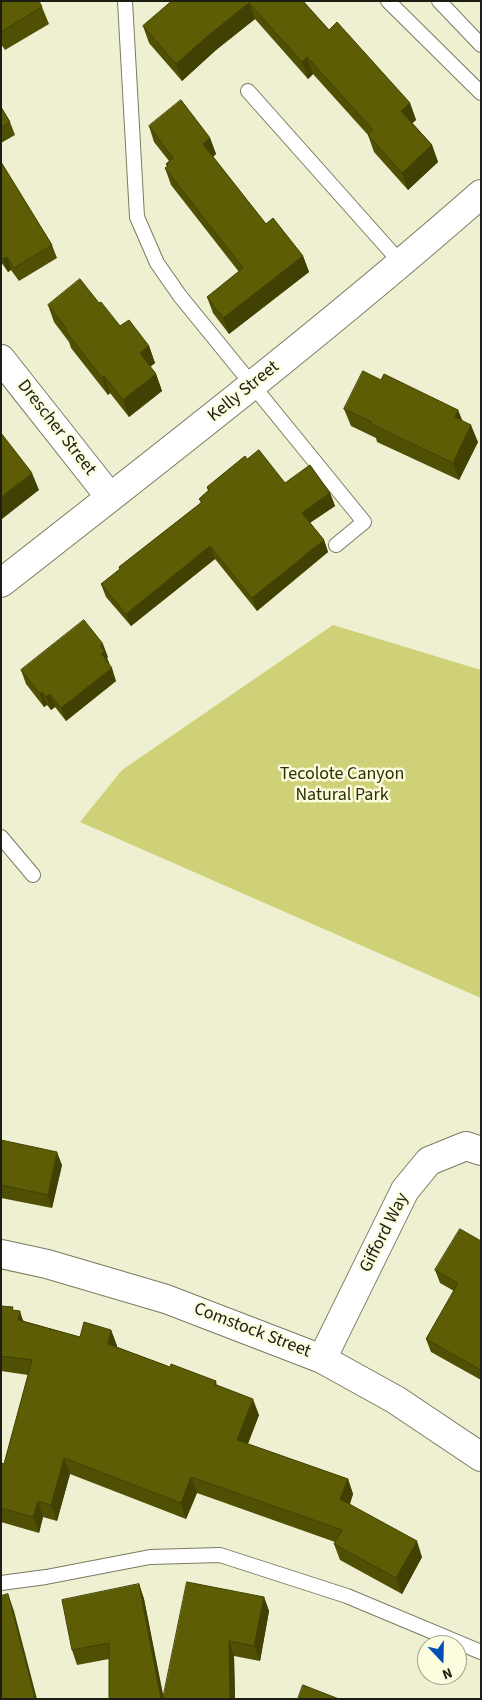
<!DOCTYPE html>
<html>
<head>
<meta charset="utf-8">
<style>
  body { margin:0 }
  #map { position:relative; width:482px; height:1700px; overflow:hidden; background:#eef0d1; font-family:"Source Sans 3",sans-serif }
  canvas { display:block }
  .frame { position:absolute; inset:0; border:2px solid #1d1e13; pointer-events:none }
  .north { position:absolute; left:417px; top:1635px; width:50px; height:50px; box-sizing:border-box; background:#fbfdde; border:1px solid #a2a48d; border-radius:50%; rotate:159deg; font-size:14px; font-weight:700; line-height:20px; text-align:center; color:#1d1e13 }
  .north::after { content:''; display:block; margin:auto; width:18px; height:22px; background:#044db7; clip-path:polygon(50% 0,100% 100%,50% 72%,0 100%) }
</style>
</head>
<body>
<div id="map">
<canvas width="482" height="1700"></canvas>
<div class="frame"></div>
<div class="north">N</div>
</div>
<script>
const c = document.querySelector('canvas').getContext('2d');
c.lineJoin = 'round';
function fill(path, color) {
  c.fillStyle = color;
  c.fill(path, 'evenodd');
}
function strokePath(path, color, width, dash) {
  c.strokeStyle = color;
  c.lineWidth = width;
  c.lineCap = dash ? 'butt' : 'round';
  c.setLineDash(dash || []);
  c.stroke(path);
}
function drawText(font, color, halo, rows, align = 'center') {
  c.font = font + ' "Source Sans 3",sans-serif';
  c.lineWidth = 5;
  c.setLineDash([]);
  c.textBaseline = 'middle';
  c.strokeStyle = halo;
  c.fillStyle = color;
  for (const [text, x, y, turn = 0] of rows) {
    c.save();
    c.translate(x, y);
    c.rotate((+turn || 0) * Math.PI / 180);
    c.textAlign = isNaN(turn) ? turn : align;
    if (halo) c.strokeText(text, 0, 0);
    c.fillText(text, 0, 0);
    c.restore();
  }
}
fill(new Path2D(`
  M 333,625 L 481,670 L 481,998 L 80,822 L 122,770 Z`), '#ced178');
const lane = new Path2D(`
  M 125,1 L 137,217 L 157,263 L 180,296 L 364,522 L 336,545
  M 388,1 L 481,93
  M 439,1 L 481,45
  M 248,91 L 401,263
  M 1,837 L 33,875
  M 1,1583 L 46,1577 L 150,1557 L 220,1555 L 347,1596 L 481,1652`);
const street = new Path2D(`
  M 1,359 L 110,497
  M 1,583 C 163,456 326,330 481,194
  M 322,1359 L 405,1190 L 429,1161 L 466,1146 L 481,1151`);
const secondary = new Path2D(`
  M 1,1254 L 47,1264 L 166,1299 L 322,1359 L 396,1400 L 481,1457`);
strokePath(lane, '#7a7b60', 16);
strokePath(street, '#7a7b60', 30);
strokePath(secondary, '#7a7b60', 30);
strokePath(lane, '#fff', 14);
strokePath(street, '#fff', 28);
strokePath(secondary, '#fff', 28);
fill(new Path2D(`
  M 1,1 L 42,7 L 49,24 L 5,50 L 1,44 Z
  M 172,1 L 305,4 L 329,30 L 410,103 L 416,120 L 412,123 L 432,145 L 438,162 L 408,190 L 374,152 L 368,135 L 313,74 L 308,79 L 255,19 L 216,50 L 182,81 L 149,43 L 143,26 Z
  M 1,107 L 10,122 L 15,135 L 1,143 Z
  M 149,126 L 210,138 L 216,154 L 213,157 L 266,224 L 303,256 L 309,272 L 229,334 L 213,313 L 207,297 L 239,272 L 171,185 L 165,168 L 167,167 L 166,164 L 169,161 L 154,142 Z
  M 1,162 L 52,245 L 57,258 L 19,281 L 11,270 L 8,272 L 1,262 Z
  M 99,303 L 120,326 L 149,346 L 155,363 L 150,367 L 156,374 L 162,391 L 129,417 L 110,393 L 108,395 L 71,348 L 69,342 L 54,322 L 48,305 Z
  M 381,380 L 458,410 L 462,421 L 478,442 L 459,480 L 377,442 L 376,438 L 351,426 L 344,409 Z
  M 247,459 L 285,483 L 330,493 L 335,506 L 310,523 L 324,540 L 328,552 L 257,611 L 215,559 L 131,626 L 106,597 L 101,584 L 120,569 L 119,567 L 201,503 L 199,499 L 208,491 L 207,487 Z
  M 108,657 L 107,658 L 116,681 L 66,721 L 55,707 L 51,710 L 47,705 L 44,707 L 26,684 L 21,670 Z
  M 1,1140 L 62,1165 L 52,1208 L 1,1198 Z
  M 481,1241 L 481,1380 L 431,1352 L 426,1339 L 454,1291 L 440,1283 L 435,1270 Z
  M 1,1306 L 14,1310 L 24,1321 L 80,1337 L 111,1330 L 117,1346 L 117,1347 L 170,1367 L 216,1381 L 217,1386 L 259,1415 L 248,1444 L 348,1479 L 353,1494 L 350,1504 L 422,1557 L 402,1594 L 340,1560 L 334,1544 L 335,1542 L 197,1493 L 186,1519 L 70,1474 L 57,1521 L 43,1517 L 39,1533 L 1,1522 L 1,1463 L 4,1464 L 28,1375 L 1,1371 Z
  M 139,1584 L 144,1599 L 163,1697 L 264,1597 L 269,1611 L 260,1661 L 234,1656 L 235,1699 L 109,1699 L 109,1659 L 77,1665 L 72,1650 Z`), '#505005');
fill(new Path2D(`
  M 249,3 L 255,19 L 216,50 L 182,81 L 176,64 L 210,34 Z
  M 307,57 L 313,74 L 308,79 L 302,62 Z
  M 410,103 L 416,120 L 407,128 L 401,111 Z
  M 210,138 L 216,154 L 208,160 L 203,144 Z
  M 432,145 L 438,162 L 408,190 L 402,173 Z
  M 303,256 L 309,272 L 229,334 L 223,318 Z
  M 7,257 L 11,270 L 8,272 L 3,259 Z
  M 149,346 L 155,363 L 146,370 L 140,353 Z
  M 156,374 L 162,391 L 129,417 L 123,400 Z
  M 104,376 L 110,393 L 108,395 L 102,378 Z
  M 458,410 L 465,427 L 455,417 Z
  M 471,425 L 478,442 L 459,480 L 453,463 Z
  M 32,473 L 39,490 L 2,519 L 1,497 Z
  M 330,493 L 335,506 L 306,525 L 302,513 Z
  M 324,540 L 328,552 L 257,611 L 252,598 Z
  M 210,546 L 215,559 L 131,626 L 126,614 Z
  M 103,644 L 108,657 L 107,658 L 110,665 L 101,654 L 100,646 Z
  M 112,668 L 116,681 L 66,721 L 61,708 Z
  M 42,692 L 47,705 L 44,707 L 40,694 Z
  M 50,694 L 55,707 L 51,710 L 46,697 Z
  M 57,1152 L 62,1165 L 52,1208 L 48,1195 Z
  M 20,1311 L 25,1327 L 18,1320 Z
  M 111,1330 L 117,1346 L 114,1360 L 108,1344 Z
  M 253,1399 L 259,1415 L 243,1456 L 237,1440 Z
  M 64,1458 L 70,1474 L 57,1521 L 51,1505 Z
  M 191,1477 L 197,1493 L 186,1519 L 181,1503 Z
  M 348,1479 L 353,1494 L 346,1515 L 340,1499 Z
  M 38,1501 L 43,1517 L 39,1533 L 33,1517 Z
  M 417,1541 L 422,1557 L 402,1594 L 396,1578 Z
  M 139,1584 L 144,1599 L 164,1699 L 161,1699 Z
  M 8,1594 L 14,1611 L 37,1699 L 35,1699 Z
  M 264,1597 L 269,1611 L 260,1661 L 254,1646 Z
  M 229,1641 L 234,1656 L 235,1699 L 230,1699 Z`), '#414104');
const building = new Path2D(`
  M 1,1 L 39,1 L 42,7 L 1,32 Z
  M 172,1 L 303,1 L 329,30 L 337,22 L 410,103 L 401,111 L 432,145 L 402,173 L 368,135 L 373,130 L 307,57 L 302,62 L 249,3 L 210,34 L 176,64 L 143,26 Z
  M 181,100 L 210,138 L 203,144 L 266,224 L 273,218 L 303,256 L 223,318 L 207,297 L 243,268 L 165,168 L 168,166 L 166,164 L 173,158 L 149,126 Z
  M 1,107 L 10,122 L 1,127 Z
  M 1,162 L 52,245 L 14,268 L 7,257 L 3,259 L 1,256 Z
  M 80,279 L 99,303 L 101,302 L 120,326 L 129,320 L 149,346 L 140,353 L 156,374 L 123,400 L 104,376 L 102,378 L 65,330 L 67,329 L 48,305 Z
  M 363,371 L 381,380 L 384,374 L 458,410 L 455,417 L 471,425 L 453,463 L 371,424 L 372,422 L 344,409 Z
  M 1,433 L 32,473 L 1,497 Z
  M 259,450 L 285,483 L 310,465 L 330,493 L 302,513 L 324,540 L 252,598 L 210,546 L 126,614 L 101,584 L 120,569 L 119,567 L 202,502 L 199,499 L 209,490 L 207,487 L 245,456 L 247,459 Z
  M 84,620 L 103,644 L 100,646 L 105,652 L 101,654 L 112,668 L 61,708 L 50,694 L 46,697 L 42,692 L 40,694 L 21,670 Z
  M 1,1140 L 57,1152 L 48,1195 L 1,1185 Z
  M 460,1229 L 481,1241 L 481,1370 L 426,1339 L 458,1283 L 435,1270 Z
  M 1,1306 L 13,1307 L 12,1310 L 20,1311 L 18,1320 L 80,1337 L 84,1322 L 111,1330 L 108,1344 L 170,1367 L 171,1364 L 216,1381 L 214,1384 L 253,1399 L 237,1440 L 348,1479 L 340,1499 L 417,1541 L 396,1578 L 334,1544 L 342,1530 L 191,1477 L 181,1503 L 64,1458 L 51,1505 L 38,1501 L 33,1517 L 1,1508 L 1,1463 L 4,1464 L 32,1360 L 1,1356 Z
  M 187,1582 L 264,1597 L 254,1646 L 229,1641 L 230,1699 L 163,1699 Z
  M 139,1584 L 161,1699 L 109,1699 L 109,1643 L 72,1650 L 62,1600 Z
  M 8,1594 L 35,1699 L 1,1699 L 1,1596 Z
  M 303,1685 L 339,1699 L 298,1699 Z`);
fill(building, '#5d5d06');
strokePath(building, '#414104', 1);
drawText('18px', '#1d1e13', '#fbfdde', [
  ["Kelly Street",244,392,-39],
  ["Drescher Street",56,428,52],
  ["Gifford Way",385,1233,-63],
  ["Comstock Street",252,1331,21]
]);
drawText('18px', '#2f2f03', '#fbfdde', [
  ["Tecolote Canyon",342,775],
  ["Natural Park",342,796]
]);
</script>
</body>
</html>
